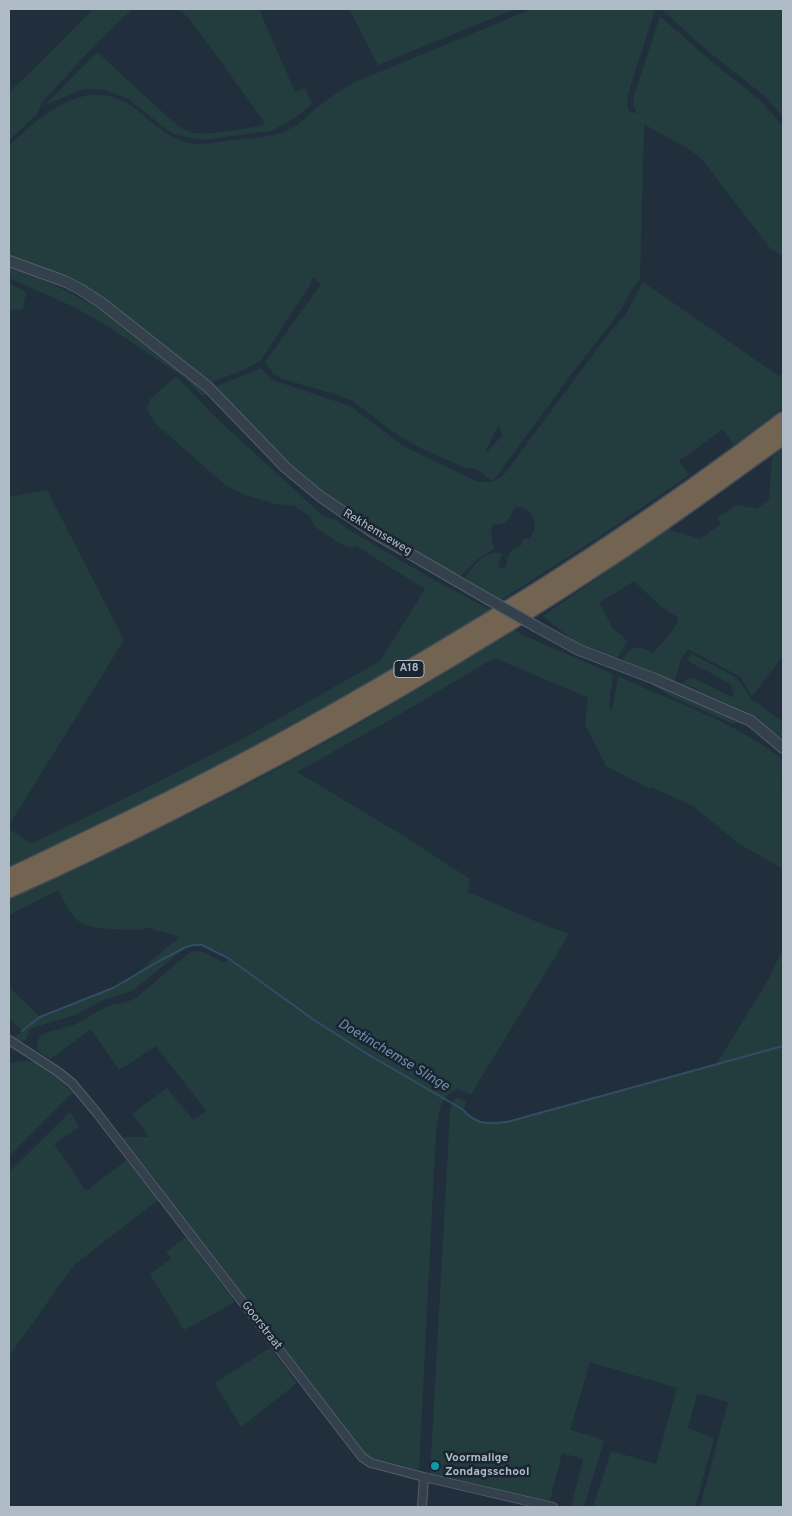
<!DOCTYPE html>
<html>
<head>
<meta charset="utf-8">
<style>
  body { margin:0 }
  #map { position:relative; width:792px; height:1516px; overflow:hidden; background:#212f3d; font-family:Overpass,sans-serif }
  canvas { display:block }
  .frame { position:absolute; inset:0; border:10px solid #b0bbc8; pointer-events:none }
</style>
</head>
<body>
<div id="map">
<canvas width="792" height="1516"></canvas>
<div class="frame"></div>
</div>
<script>
const c = document.querySelector('canvas').getContext('2d');
c.lineJoin = 'round';
function fill(path, color) {
  c.fillStyle = color;
  c.fill(path, 'evenodd');
}
function strokePath(path, color, width, dash) {
  c.strokeStyle = color;
  c.lineWidth = width;
  c.lineCap = dash ? 'butt' : 'round';
  c.setLineDash(dash || []);
  c.stroke(path);
}
function drawText(font, color, halo, rows, align = 'center') {
  c.font = font + ' Overpass,sans-serif';
  c.lineWidth = 5;
  c.setLineDash([]);
  c.textBaseline = 'middle';
  c.strokeStyle = halo;
  c.fillStyle = color;
  for (const [text, x, y, turn = 0] of rows) {
    c.save();
    c.translate(x, y);
    c.rotate((+turn || 0) * Math.PI / 180);
    c.textAlign = isNaN(turn) ? turn : align;
    if (halo) c.strokeText(text, 0, 0);
    c.fillText(text, 0, 0);
    c.restore();
  }
}
fill(new Path2D(`
  M 93,9 L 132,9 L 95,45 L 44,100 L 36,115 L 9,140 L 9,92 L 37,66 Z
  M 178,9 L 259,9 L 295,92 L 305,88 L 312,104 L 296,117 L 271,131 L 203,140 L 174,134 L 166,129 L 127,98 L 105,90 L 88,89 L 79,91 L 45,105 L 97,52 L 170,119 C 176,124 182,130 190,132 C 206,136 246,129 264,125 L 265,123 L 190,19 Z
  M 349,9 L 515,9 L 378,65 Z
  M 532,9 L 654,9 L 654,13 L 628,94 L 627,104 L 629,111 L 637,114 L 633,104 L 634,96 L 660,16 L 705,56 L 762,102 L 783,127 L 783,257 L 770,248 L 702,159 L 687,148 L 644,124 L 640,279 L 630,293 L 621,310 L 570,376 L 493,481 L 476,469 L 466,468 L 418,447 L 389,429 L 353,401 L 338,395 L 283,379 L 274,374 L 265,362 L 321,284 L 312,277 L 310,285 L 261,360 L 246,369 L 207,384 L 122,313 L 9,257 L 9,146 C 43,113 90,72 137,110 C 154,124 172,142 195,144 C 206,145 215,142 225,141 C 249,138 274,139 295,126 C 304,121 310,113 318,107 C 329,98 341,90 353,83 ZM 499,426 L 502,436 L 484,455 L 494,433 Z
  M 661,9 L 783,9 L 783,117 L 766,97 L 709,52 Z
  M 9,268 C 49,280 89,300 123,325 C 142,338 160,354 178,369 L 185,378 L 195,382 L 206,394 L 202,396 L 185,378 L 103,323 L 72,306 L 11,279 L 9,277 Z
  M 643,282 L 776,374 L 779,376 L 783,374 L 783,408 L 734,445 L 723,429 L 679,461 L 689,475 L 599,537 L 501,600 L 465,578 C 472,566 487,549 502,553 L 498,567 L 505,569 C 508,556 509,549 522,545 L 522,540 L 530,538 C 531,536 533,533 534,531 C 538,519 528,506 516,507 C 511,512 510,522 501,524 C 498,525 495,524 492,525 L 491,533 L 494,549 L 478,559 L 461,576 L 456,574 L 390,536 L 352,513 L 322,491 L 284,459 L 215,387 L 261,368 L 272,380 L 350,406 L 405,447 L 478,482 L 492,482 L 503,476 L 610,332 L 626,314 Z
  M 9,283 L 26,292 L 23,309 L 9,310 Z
  M 176,377 L 183,383 L 213,415 L 323,516 L 336,520 L 349,530 L 427,576 L 492,611 L 361,689 L 276,736 L 142,805 L 9,868 L 9,829 L 31,844 L 150,786 L 246,737 L 380,661 L 425,589 L 356,546 L 349,548 L 339,543 L 318,529 L 314,525 L 310,516 L 294,506 L 275,504 L 246,495 L 230,488 L 223,483 L 157,425 L 148,412 L 148,406 L 150,399 Z
  M 783,448 L 783,656 L 752,696 L 741,678 L 737,675 L 688,649 L 680,660 L 675,681 L 623,660 C 630,645 640,645 653,653 C 661,643 675,631 678,620 L 677,617 L 659,605 L 634,581 L 599,603 L 614,630 L 623,636 L 627,642 L 617,658 L 579,645 L 543,616 L 668,529 L 700,539 L 721,524 L 718,517 L 736,505 L 757,509 L 769,499 L 772,457 Z
  M 47,490 L 124,640 L 9,825 L 9,497 Z
  M 514,630 L 527,637 L 613,674 L 609,705 L 612,712 L 618,676 C 674,703 735,721 783,760 L 783,775 L 781,785 L 783,792 L 783,869 L 738,843 L 693,806 L 651,787 L 650,789 L 606,766 L 585,724 L 588,700 L 587,697 L 494,658 L 397,716 L 297,772 L 402,835 L 470,879 L 468,892 L 537,922 L 569,934 L 471,1094 L 457,1089 C 434,1098 437,1131 435,1151 L 419,1470 L 373,1458 L 365,1453 L 122,1137 L 149,1137 L 132,1114 L 167,1088 L 193,1120 L 206,1111 L 156,1046 L 119,1070 L 91,1029 L 50,1059 L 38,1051 L 37,1043 L 40,1036 L 48,1032 L 74,1025 L 104,1008 L 112,1005 L 125,1003 L 136,998 L 189,953 C 202,947 213,957 224,963 L 228,958 C 213,949 204,942 186,947 L 132,991 L 103,1000 L 75,1015 L 32,1028 L 29,1031 L 26,1040 L 20,1043 L 13,1039 L 22,1031 L 9,1018 L 9,987 L 40,1017 L 43,1017 L 113,988 L 129,979 L 180,937 L 144,927 L 142,930 C 125,929 90,931 77,920 C 69,913 64,900 58,890 L 9,915 L 9,899 C 126,845 243,790 355,726 C 409,695 462,662 514,630 Z
  M 692,654 L 737,678 L 751,699 L 783,722 L 783,739 L 744,711 L 682,683 L 687,680 L 693,678 L 732,697 L 734,697 L 731,684 L 690,662 L 688,659 Z
  M 640,676 L 720,710 L 741,722 L 733,724 L 670,696 Z
  M 783,949 L 783,1507 L 700,1507 L 728,1402 L 697,1393 L 688,1428 L 714,1438 L 695,1507 L 593,1507 L 611,1451 L 656,1464 L 677,1388 L 590,1362 L 570,1430 L 604,1440 L 584,1507 L 571,1507 L 583,1459 L 562,1453 L 549,1504 L 430,1475 L 450,1113 L 452,1102 L 454,1099 L 458,1098 L 466,1102 L 463,1109 C 477,1125 486,1124 507,1122 L 717,1063 L 767,982 Z
  M 26,1061 C 45,1062 60,1079 73,1092 L 10,1155 L 9,1154 L 9,1063 Z
  M 70,1112 L 79,1127 L 54,1144 L 86,1191 L 127,1160 L 158,1200 L 74,1265 L 9,1356 L 9,1172 Z
  M 186,1237 L 235,1302 L 184,1330 L 150,1274 L 171,1259 L 166,1252 Z
  M 270,1348 L 297,1383 L 241,1427 L 215,1383 Z`), '#233d3e');
strokePath(new Path2D(`
  M 22,1031 L 40,1017 L 113,988 L 161,960 L 186,947 L 194,945 L 202,945 L 228,958 L 314,1020 L 369,1055 L 462,1109 C 477,1125 486,1124 507,1122 L 783,1046`), '#334c65', 2);
const minor = new Path2D(`
  M 9,1040 L 57,1071 L 72,1083 L 97,1113 L 362,1457 L 371,1463 L 424,1477 L 553,1507
  M 422,1507 L 424,1477`);
const tertiary = new Path2D(`
  M 9,261 L 64,281 L 80,289 L 103,304 L 208,387 L 286,468 L 321,497 L 374,533 L 488,599
  M 537,627 L 579,650 L 655,679 L 751,721 L 783,748`);
const motorway = new Path2D(`
  M 9,876 C 38,863 66,849 95,835 C 191,790 284,741 375,688 C 516,607 654,519 783,420
  M 9,890 C 65,865 121,838 176,810 C 328,734 475,648 617,554 C 674,516 728,476 783,437`);
strokePath(minor, '#535e6a', 10);
strokePath(tertiary, '#535e6a', 12);
strokePath(motorway, '#404b57', 18);
strokePath(minor, '#35404d', 8);
strokePath(tertiary, '#35404d', 10);
strokePath(motorway, '#736351', 15);
const tertiaryBridge = new Path2D(`
  M 488,599 L 537,627`);
strokePath(tertiaryBridge, '#535e6a', 12, []);
strokePath(tertiaryBridge, '#35404d', 10);
for (const [x, y, r, color] of [
  [435,1466,5,"#0f9aa8"]
]) {
  const dot = new Path2D();
  dot.arc(x, y, r, 0, 2 * Math.PI);
  c.fillStyle = color;
  c.fill(dot);
  strokePath(dot, '#1a2531', 2);
}
for (const [x, y, w] of [
  [409,669,30]
]) {
  const box = new Path2D();
  box.roundRect(x - w / 2, y - 8.5, w, 17, 4);
  c.fillStyle = '#1a2531';
  c.fill(box);
  strokePath(box, '#b0bbc8', 1);
}
drawText('bold 11px', '#b0bbc8', null, [
  ["A18",409,669]
]);
drawText('12px', '#b0bbc8', '#1a2531', [
  ["Rekhemseweg",377,533,31],
  ["Goorstraat",261,1326,52]
]);
drawText('bold 12px', '#b0bbc8', '#1a2531', [
  ["Voormalige",445,1459],
  ["Zondagsschool",445,1473]
], 'left');
drawText('italic 14px', '#6e8fae', '#1a2531', [
  ["Doetinchemse Slinge",393,1056,31]
]);
</script>
</body>
</html>
